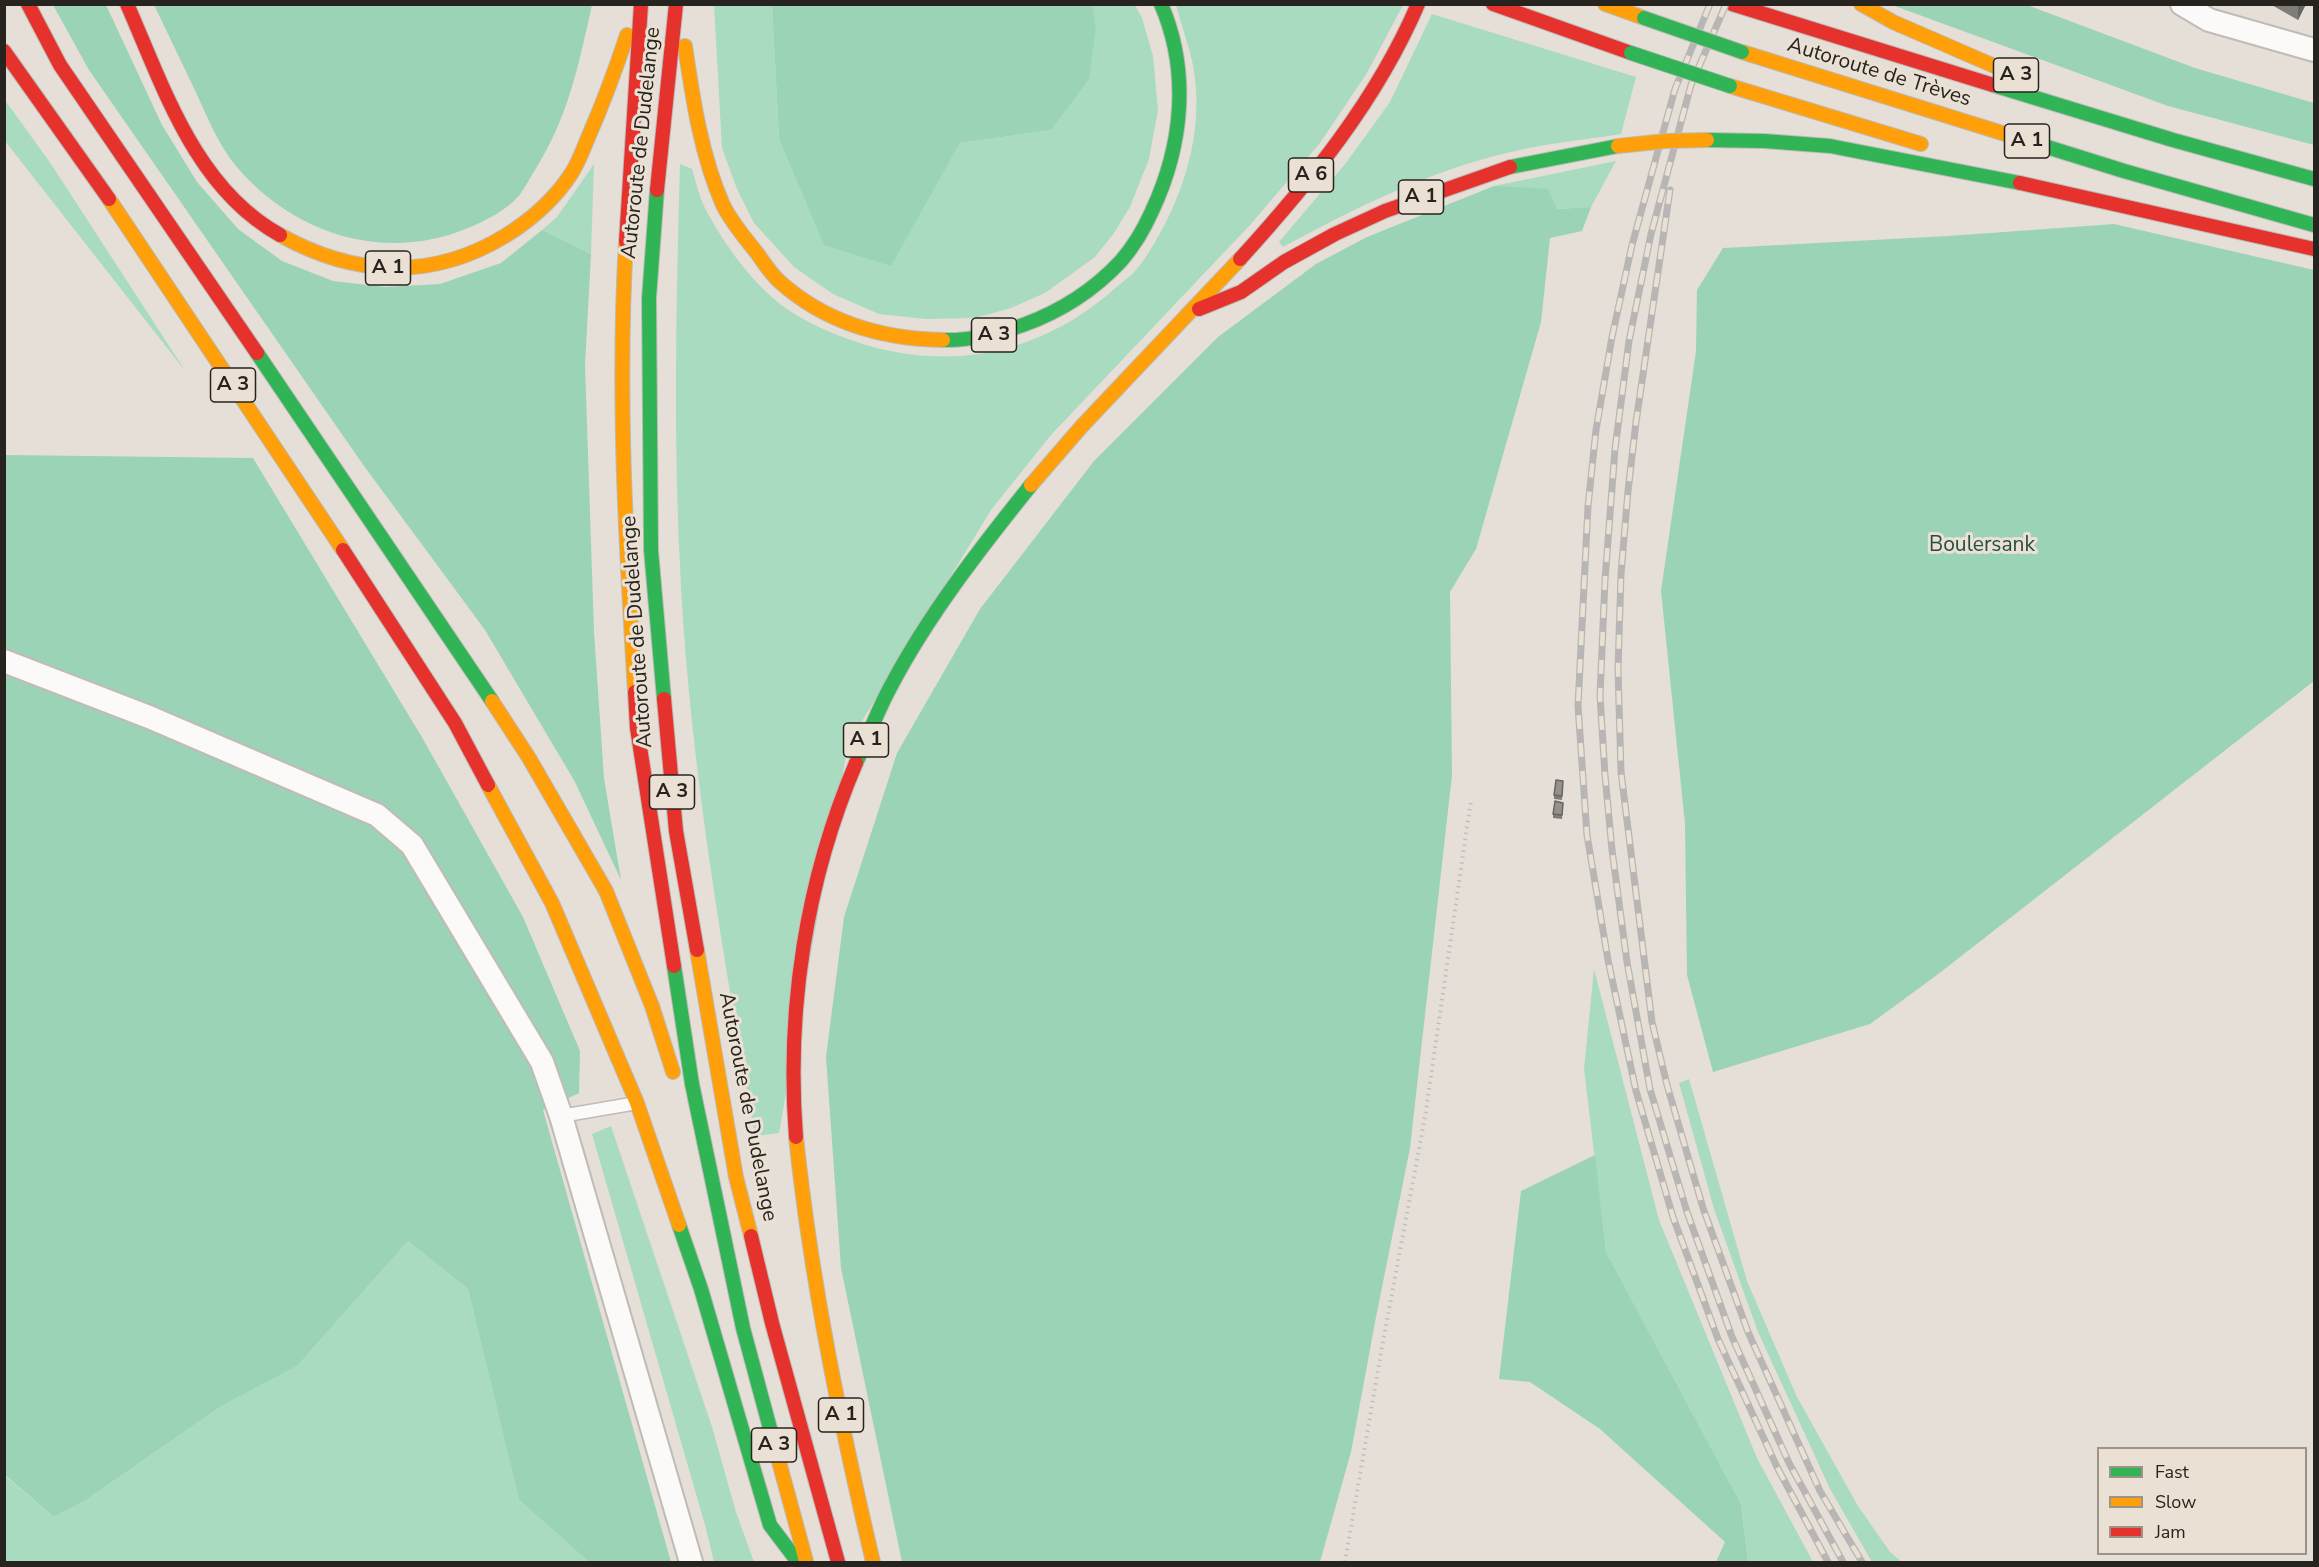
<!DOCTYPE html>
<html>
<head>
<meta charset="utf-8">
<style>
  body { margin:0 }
  #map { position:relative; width:2319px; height:1567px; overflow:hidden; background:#e5dfd8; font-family:"Nunito Sans",sans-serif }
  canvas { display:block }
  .frame { position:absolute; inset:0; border:6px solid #27231f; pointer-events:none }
  .legend { position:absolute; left:2097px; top:1447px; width:210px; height:108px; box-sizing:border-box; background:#eae0d3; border:2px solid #9c948b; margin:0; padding:8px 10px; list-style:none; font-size:18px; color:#27231f }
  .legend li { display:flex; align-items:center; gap:12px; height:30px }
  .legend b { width:30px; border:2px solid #9c948b }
</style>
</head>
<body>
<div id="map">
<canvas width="2319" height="1567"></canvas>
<div class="frame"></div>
<ul class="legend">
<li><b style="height:8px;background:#30b455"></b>Fast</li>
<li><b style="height:8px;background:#ff9f0a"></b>Slow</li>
<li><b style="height:8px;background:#e5322d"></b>Jam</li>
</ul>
</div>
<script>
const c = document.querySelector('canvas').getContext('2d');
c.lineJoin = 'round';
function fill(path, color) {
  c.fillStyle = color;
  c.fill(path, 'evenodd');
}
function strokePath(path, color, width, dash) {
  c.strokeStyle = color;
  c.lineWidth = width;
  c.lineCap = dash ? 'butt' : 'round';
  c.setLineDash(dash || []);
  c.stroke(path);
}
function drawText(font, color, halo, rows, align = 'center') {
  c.font = font + ' "Nunito Sans",sans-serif';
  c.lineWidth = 6;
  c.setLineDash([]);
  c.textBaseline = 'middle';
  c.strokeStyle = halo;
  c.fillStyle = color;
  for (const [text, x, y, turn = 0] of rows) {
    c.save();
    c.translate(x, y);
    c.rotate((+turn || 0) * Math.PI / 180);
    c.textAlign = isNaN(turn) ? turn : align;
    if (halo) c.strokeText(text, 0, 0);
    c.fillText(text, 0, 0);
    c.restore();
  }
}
fill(new Path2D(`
  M 714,5 L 772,5 L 779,138 L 891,265 L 960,143 L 1051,130 L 1096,28 L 1093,5 L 1135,5 L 1142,18 L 1153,56 L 1158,110 L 1149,159 L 1130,207 L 1114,233 L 1095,257 L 1045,293 L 1011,308 L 975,318 L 925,319 L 879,314 L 833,294 L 794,267 L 754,223 L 737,189 L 722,148 Z
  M 1176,5 L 1403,5 L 1367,73 L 1320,143 L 1250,225 L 1051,435 L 991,510 L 848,744 L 779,1133 L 755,1136 C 723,954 691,771 681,586 C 673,445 676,305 680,164 L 692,169 C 696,182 699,196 705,208 C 721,239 747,276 773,298 C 792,315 817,327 840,336 C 936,374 1034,359 1112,291 C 1119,284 1129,278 1136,270 C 1148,256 1158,237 1167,220 C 1188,178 1201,127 1195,79 C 1193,55 1182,29 1176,5 Z
  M 1432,14 L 1636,77 L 1621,134 C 1584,140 1547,143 1511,152 C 1431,170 1355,208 1283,247 L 1279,242 L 1346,163 L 1390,102 Z
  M 5,100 L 51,164 L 186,372 L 5,141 Z
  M 1616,161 L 1591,207 L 1557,209 L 1494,186 Z
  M 594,164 L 591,254 L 542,230 L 557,217 Z
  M 1594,969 L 1659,1220 L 1757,1458 L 1813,1562 L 1748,1562 L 1741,1504 L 1606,1252 L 1584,1069 Z
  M 1689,1079 L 1747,1281 L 1797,1397 L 1858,1506 L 1890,1552 L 1902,1562 L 1872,1562 L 1830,1489 L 1758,1332 L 1714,1209 L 1679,1083 Z
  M 611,1126 L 712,1427 L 736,1512 L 754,1562 L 714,1562 L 705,1525 L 592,1134 Z
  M 408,1241 L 468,1289 L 519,1500 L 589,1562 L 5,1562 L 4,1475 L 54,1517 L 86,1500 L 220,1407 L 297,1366 Z`), '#a9dbc0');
fill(new Path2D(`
  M 53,5 L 106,5 L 162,125 L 197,182 L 238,229 L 282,261 L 333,281 L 385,287 L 440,284 L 501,263 L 542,230 L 591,254 L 585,365 L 594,632 L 604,778 L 621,880 L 575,782 L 485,630 L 364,466 L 89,70 Z
  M 154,5 L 592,5 C 578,67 569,115 535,170 C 529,179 524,190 518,197 C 505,211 485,221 468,228 C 387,262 300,236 242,173 C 223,153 210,124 199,99 C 184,67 169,36 154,5 Z
  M 772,5 L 1093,5 L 1096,28 L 1089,79 L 1051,130 L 960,143 L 891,266 L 824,245 L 779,138 Z
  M 1892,5 L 2027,5 L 2195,68 L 2314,103 L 2314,145 L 2168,106 Z
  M 1494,186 L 1548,189 L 1557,209 L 1591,207 L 1582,231 L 1550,238 L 1541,322 L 1476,549 L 1450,592 L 1452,775 L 1410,1148 L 1376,1317 L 1351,1452 L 1320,1562 L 902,1562 L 841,1268 L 826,1057 L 844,917 L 897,753 L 980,609 L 1094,461 L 1218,337 L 1316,264 L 1367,237 Z
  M 2114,224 L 2314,270 L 2314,681 L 1937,975 L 1870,1024 L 1713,1072 L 1687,975 L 1685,824 L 1661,591 L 1696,351 L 1697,290 L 1723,248 L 1949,236 Z
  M 5,455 L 253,458 L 423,739 L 523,917 L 580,1051 L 579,1093 L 543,1110 L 671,1562 L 589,1562 L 519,1500 L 468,1289 L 408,1241 L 297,1366 L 220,1407 L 86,1500 L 54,1517 L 5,1475 Z
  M 1595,1155 L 1606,1252 L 1741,1504 L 1748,1562 L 1716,1562 L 1725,1542 L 1600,1429 L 1530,1382 L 1499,1379 L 1521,1191 Z`), '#9bd3b6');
const lane = new Path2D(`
  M 561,1116 L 637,1103`);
const street = new Path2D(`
  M 2182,4 L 2209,20 L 2314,50
  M 4,661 L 149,717 L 377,815 L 412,845 L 542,1062 L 561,1116 L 691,1562`);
const fast = new Path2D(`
  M 1993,85 L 2173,140 L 2314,179
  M 1707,140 L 1764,141 L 1830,146 L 2020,183
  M 2031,142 L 2124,171 L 2314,225
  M 1510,167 L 1618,146
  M 657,190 L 649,298 L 651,550 L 664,699
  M 943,340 C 970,341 997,334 1023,325 C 1059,312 1094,290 1121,261 C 1134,246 1144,229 1152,211 C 1183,145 1190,71 1161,4
  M 257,353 L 492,701
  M 856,763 C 868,737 878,709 892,684 C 929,614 982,546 1031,485
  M 674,966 L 692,1084 L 743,1328 L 775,1447
  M 679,1225 L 701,1289 L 770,1525 L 798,1562`);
const slow = new Path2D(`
  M 1605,4 L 1644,18
  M 1861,4 L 1893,22 L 1999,68
  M 685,46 C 693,100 701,155 723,205 C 732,223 745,238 757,253 C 764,263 771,274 780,282 C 826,323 882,339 943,340
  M 1742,52 L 2031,142
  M 1730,86 L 1921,144
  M 109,199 L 343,550
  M 280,235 C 353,276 431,281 505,236 C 531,220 554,200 571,174 C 579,162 584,147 590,133 C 604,101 616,68 627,35
  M 626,242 C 617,392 626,542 635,692
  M 1031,485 L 1082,426 L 1240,259
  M 492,701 L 529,758 L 606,891 L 652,1006 L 673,1072
  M 488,785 L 552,903 L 637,1103 L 679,1225
  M 697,950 L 736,1177 L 751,1236
  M 796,1137 C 811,1280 840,1422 873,1562
  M 775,1447 L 806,1561`);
const jam = new Path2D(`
  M 28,4 L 60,65 L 257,353
  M 127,4 C 164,88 195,188 280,235
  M 1493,4 L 1631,53
  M 1732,4 L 1993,85
  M 4,51 L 109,199
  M 2020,183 L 2314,249
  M 657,190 L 676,4
  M 626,242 L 641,4
  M 1240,259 C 1310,182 1377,100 1418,4
  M 1199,309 L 1241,292 L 1284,262 L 1335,234 L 1385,211 L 1510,167
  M 343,550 L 455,723 L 488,785
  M 635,692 L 637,728 L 674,966
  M 664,699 L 676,831 L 697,950
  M 796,1137 C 786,1010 806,880 856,763
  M 751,1236 L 772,1323 L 838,1562`);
strokePath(lane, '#c0bbb6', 15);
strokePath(street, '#c0bbb6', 26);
strokePath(fast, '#bebbb7', 16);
strokePath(slow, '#bebbb7', 16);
strokePath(jam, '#bebbb7', 16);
strokePath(new Path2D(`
  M 1345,1562 L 1382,1347 L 1425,1117 L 1471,800`), '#c1bebb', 4, [1.5, 4.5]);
strokePath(lane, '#fbfaf9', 12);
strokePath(street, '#fbfaf9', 22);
strokePath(fast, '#30b455', 14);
strokePath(slow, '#ff9f0a', 14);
strokePath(jam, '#e5322d', 14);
const rail = new Path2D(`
  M 1710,4 L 1675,89 L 1632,245 L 1612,337 L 1596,430 L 1588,506 L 1578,706 L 1587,835 L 1608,960 L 1636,1091 L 1673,1217 L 1718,1339 L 1777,1467 L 1828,1562
  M 1726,4 L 1691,85 L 1651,234 L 1629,341 L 1615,449 L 1605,580 L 1600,696 L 1605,775 L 1612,850 L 1627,962 L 1650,1089 L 1687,1212 L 1732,1337 L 1789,1463 L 1843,1562
  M 1670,190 L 1636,422 L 1628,491 L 1621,574 L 1618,670 L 1621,772 L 1652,1022 L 1667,1085 L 1703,1208 L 1748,1332 L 1820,1491 L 1862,1562`);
strokePath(rail, '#b8b6b4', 7);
strokePath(rail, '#eae0d3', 4.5, [14]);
const fastBridge = new Path2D(`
  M 1644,18 L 1742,52
  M 1631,53 L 1730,86`);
const slowBridge = new Path2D(`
  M 1618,146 L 1666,141 L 1707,140`);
strokePath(fastBridge, '#bebbb7', 16, []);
strokePath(slowBridge, '#bebbb7', 16, []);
strokePath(fastBridge, '#30b455', 14);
strokePath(slowBridge, '#ff9f0a', 14);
fill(new Path2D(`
  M 2270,4 L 2306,4 L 2298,20 Z
  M 1563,785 L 1562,800 L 1554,799 L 1554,795 Z
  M 1563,807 L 1562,819 L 1553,818 L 1553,814 Z`), '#807d78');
fill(new Path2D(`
  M 2298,4 L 2306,4 L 2298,20 Z`), '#686662');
const building = new Path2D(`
  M 1556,780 L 1563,781 L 1562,796 L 1554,795 Z
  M 1555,801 L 1563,803 L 1562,815 L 1553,814 Z`);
fill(building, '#95918c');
strokePath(building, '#686662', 1.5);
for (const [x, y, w] of [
  [2016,75,45],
  [2027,141,45],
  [1311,175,45],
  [1421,197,45],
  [388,268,45],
  [994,335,45],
  [233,385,45],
  [866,740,45],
  [672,792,45],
  [841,1415,45],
  [774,1445,45]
]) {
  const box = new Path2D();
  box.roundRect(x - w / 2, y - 17, w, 34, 4.5);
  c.fillStyle = '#eae0d3';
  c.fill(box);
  strokePath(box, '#27231f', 1.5);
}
drawText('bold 20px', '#27231f', null, [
  ["A 3",2016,75],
  ["A 1",2027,141],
  ["A 6",1311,175],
  ["A 1",1421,197],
  ["A 1",388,268],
  ["A 3",994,335],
  ["A 3",233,385],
  ["A 1",866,740],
  ["A 3",672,792],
  ["A 1",841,1415],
  ["A 3",774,1445]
]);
drawText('21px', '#27231f', '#eae0d3', [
  ["Autoroute de Trèves",1879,73,17],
  ["Autoroute de Dudelange",642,143,-84],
  ["Autoroute de Dudelange",638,632,-94],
  ["Autoroute de Dudelange",747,1107,79]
]);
drawText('21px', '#23503c', '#eae0d3', [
  ["Boulersank",1982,546]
]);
</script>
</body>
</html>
